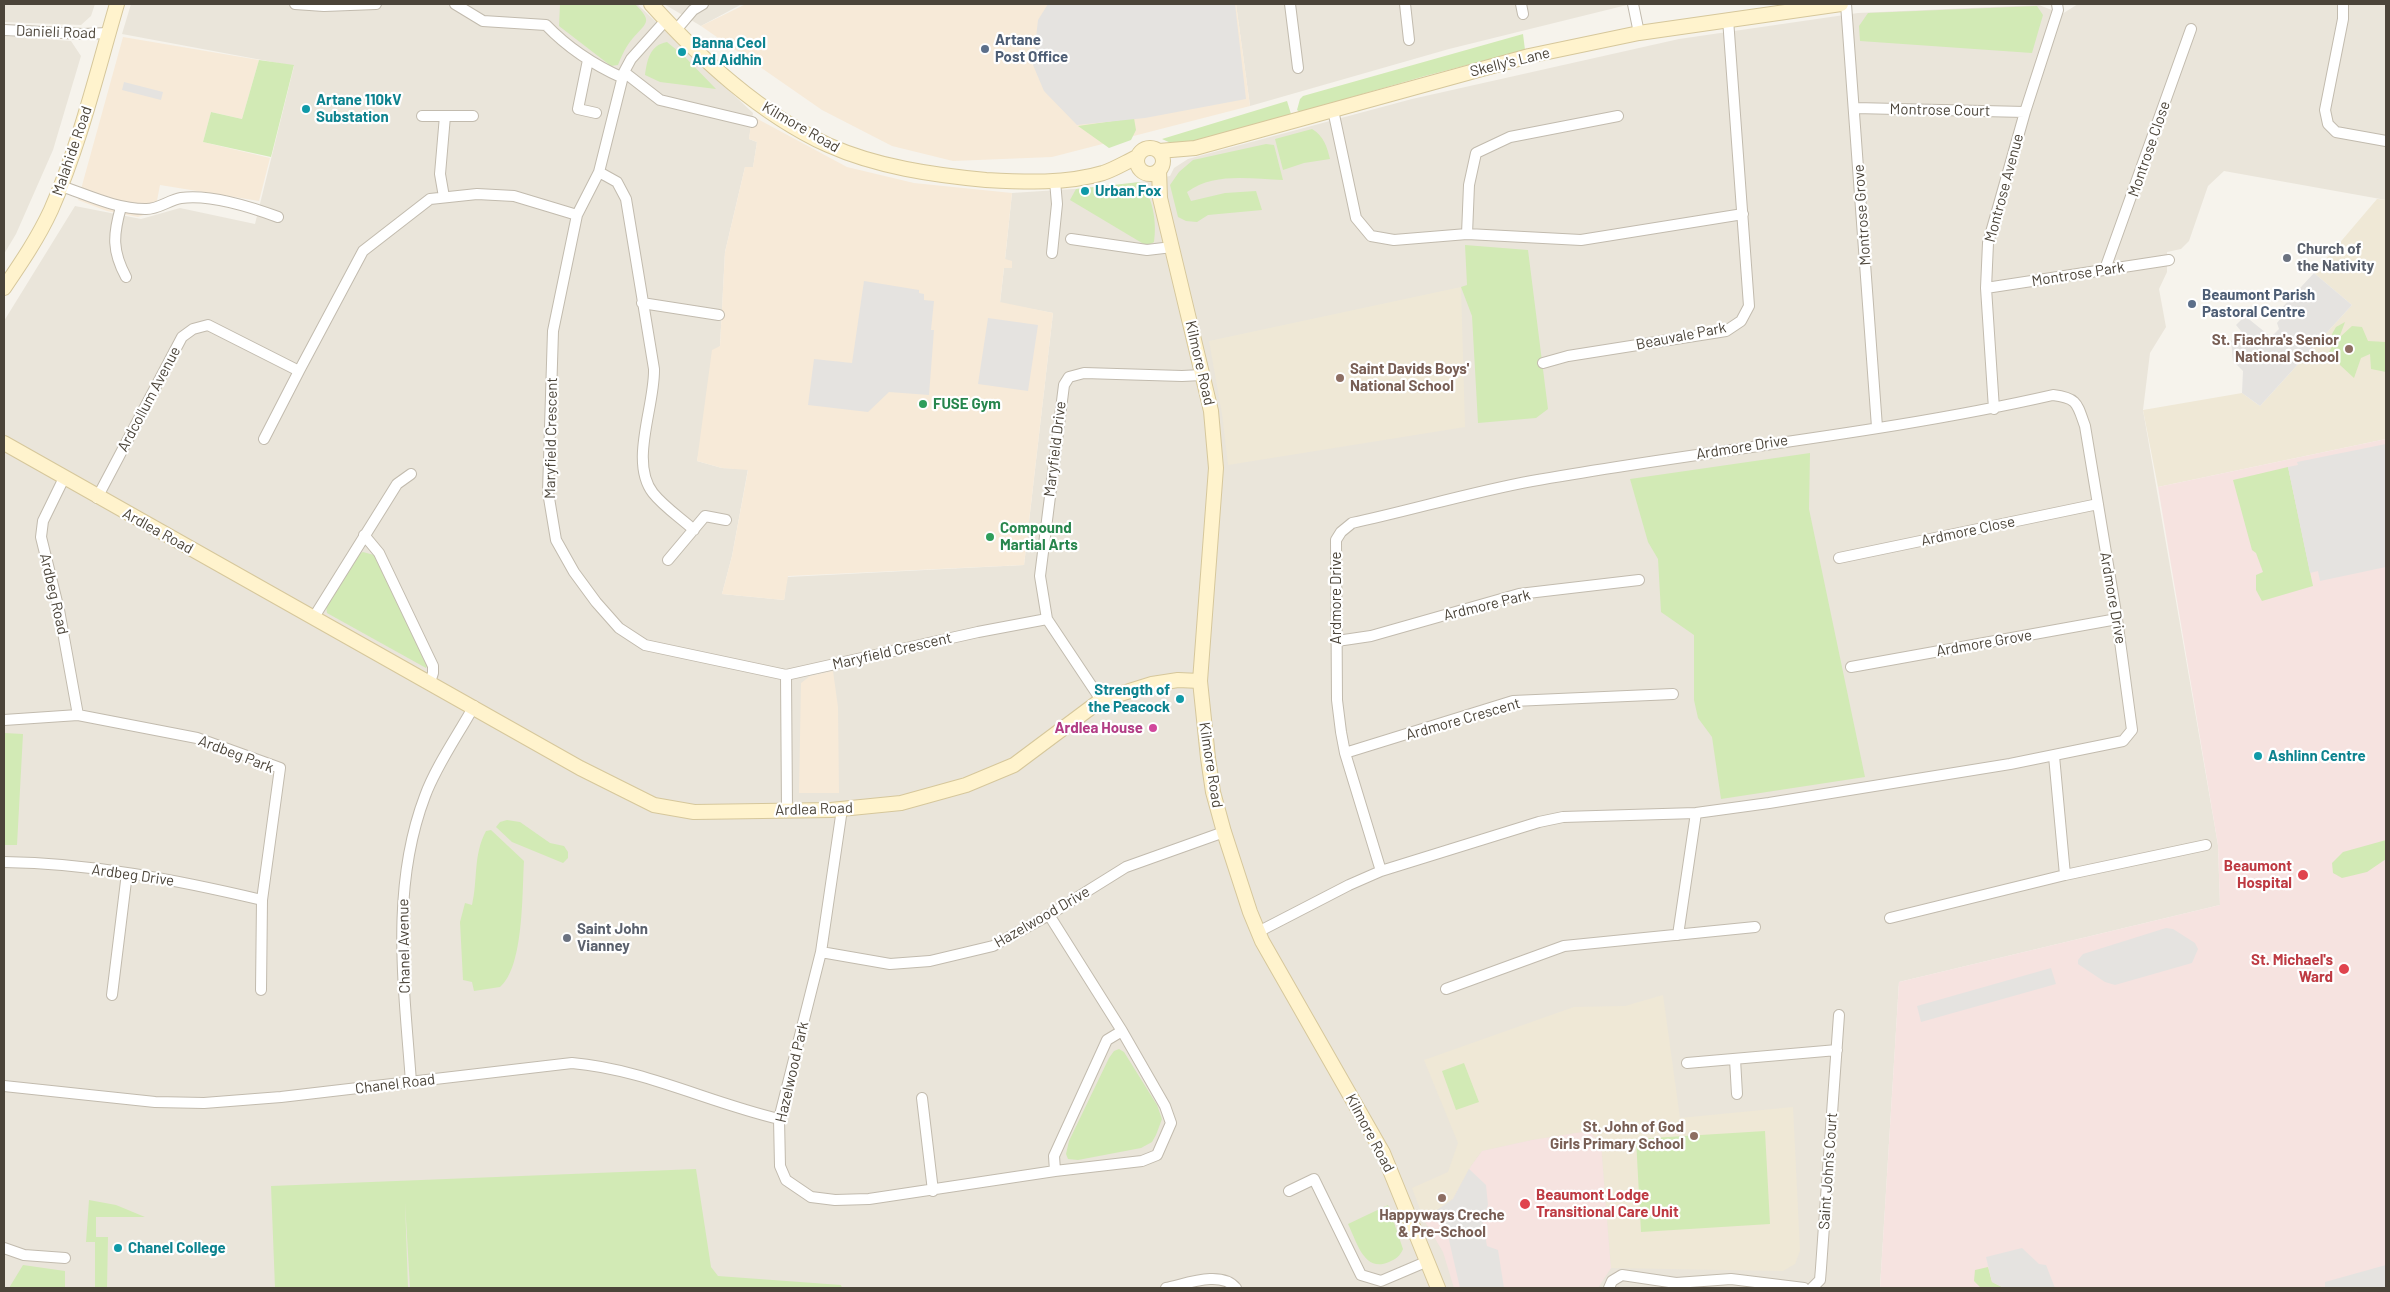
<!DOCTYPE html>
<html>
<head>
<meta charset="utf-8">
<style>
  body { margin:0 }
  #map { position:relative; width:2390px; height:1292px; overflow:hidden; background:#f6f3ec; font-family:Barlow,sans-serif }
  canvas { display:block }
  .frame { position:absolute; inset:0; border:5px solid #4b4439; pointer-events:none }
</style>
</head>
<body>
<div id="map">
<canvas width="2390" height="1292"></canvas>
<div class="frame"></div>
</div>
<script>
const c = document.querySelector('canvas').getContext('2d');
c.lineJoin = 'round';
function fill(path, color) {
  c.fillStyle = color;
  c.fill(path, 'evenodd');
}
function strokePath(path, color, width, dash) {
  c.strokeStyle = color;
  c.lineWidth = width;
  c.lineCap = dash ? 'butt' : 'round';
  c.setLineDash(dash || []);
  c.stroke(path);
}
function drawText(font, color, halo, rows, align = 'center') {
  c.font = font + ' Barlow,sans-serif';
  c.lineWidth = 4.5;
  c.setLineDash([]);
  c.textBaseline = 'middle';
  c.strokeStyle = halo;
  c.fillStyle = color;
  for (const [text, x, y, turn = 0] of rows) {
    c.save();
    c.translate(x, y);
    c.rotate((+turn || 0) * Math.PI / 180);
    c.textAlign = isNaN(turn) ? turn : align;
    if (halo) c.strokeText(text, 0, 0);
    c.fillText(text, 0, 0);
    c.restore();
  }
}
fill(new Path2D(`
  M 4,4 L 95,4 L 91,16 L 81,25 L 4,22 Z
  M 131,4 L 637,4 L 753,113 L 749,139 L 757,142 L 753,168 L 745,167 L 725,252 L 720,346 L 697,461 L 722,468 L 748,469 L 732,556 L 722,594 L 784,600 L 787,577 L 1024,565 L 1053,313 L 1000,303 L 1004,268 L 1011,268 L 1012,262 L 1005,260 L 1012,193 L 1104,187 L 1140,182 L 1170,176 L 1174,168 L 1188,159 L 1412,99 L 1679,39 L 1858,13 L 2039,5 L 2062,14 L 2078,4 L 2386,4 L 2386,200 L 2224,171 L 2208,186 L 2189,241 L 2181,249 L 2167,252 L 2167,272 L 2159,289 L 2166,327 L 2150,353 L 2143,410 L 2218,845 L 2220,905 L 1899,982 L 1880,1288 L 4,1288 L 4,321 L 75,206 L 141,219 L 180,208 L 255,224 L 294,66 L 122,34 Z
  M 664,4 L 742,4 L 701,26 Z
  M 1236,4 L 1631,4 L 1449,49 L 1250,106 Z
  M 4,36 L 71,41 L 81,56 L 53,150 L 16,234 L 4,254 Z`), '#eae5da');
fill(new Path2D(`
  M 746,4 L 1236,4 L 1250,106 L 1052,157 L 953,161 L 892,146 L 822,110 L 701,26 Z
  M 123,37 L 259,60 L 242,119 L 211,112 L 203,142 L 270,158 L 259,201 L 160,185 L 155,211 L 138,217 L 107,211 L 78,200 Z
  M 752,116 L 847,167 L 914,183 L 1012,193 L 1005,259 L 1012,261 L 1012,268 L 1004,268 L 1000,302 L 1053,313 L 1024,565 L 788,576 L 784,600 L 722,594 L 732,556 L 748,470 L 722,468 L 697,461 L 712,350 L 720,346 L 725,252 L 745,167 L 753,167 L 757,142 L 749,139 Z
  M 833,671 L 838,707 L 839,793 L 799,793 L 801,683 L 810,676 Z`), '#f7ead8');
fill(new Path2D(`
  M 2377,199 L 2386,200 L 2386,439 L 2158,487 L 2143,410 L 2242,393 L 2260,406 L 2352,305 L 2314,273 Z
  M 1461,287 L 1465,427 L 1228,465 L 1222,414 L 1209,341 Z
  M 1663,995 L 1680,1118 L 1793,1107 L 1800,1251 L 1795,1264 L 1783,1271 L 1611,1268 L 1601,1144 L 1589,1131 L 1532,1140 L 1482,1151 L 1471,1166 L 1453,1199 L 1424,1220 L 1412,1188 L 1448,1172 L 1458,1143 L 1424,1060 L 1574,1007 L 1625,1006 Z`), '#efe8d6');
fill(new Path2D(`
  M 2386,439 L 2386,1288 L 1880,1288 L 1899,982 L 2220,905 L 2218,845 L 2158,487 Z
  M 1589,1131 L 1601,1144 L 1610,1257 L 1611,1268 L 1598,1288 L 1454,1288 L 1443,1252 L 1424,1220 L 1453,1199 L 1471,1166 L 1482,1151 L 1532,1140 Z`), '#f6e3e0');
fill(new Path2D(`
  M 560,4 L 635,4 C 653,22 647,22 633,38 C 626,46 622,55 618,65 L 611,66 L 559,26 Z
  M 2037,6 L 2043,15 L 2032,53 L 1860,41 L 1859,26 L 1868,13 Z
  M 1523,34 L 1525,50 L 1425,76 L 1300,112 L 1297,110 L 1300,99 L 1303,96 Z
  M 667,42 L 684,56 L 716,89 L 660,82 L 645,75 C 647,60 650,45 667,42 Z
  M 259,60 L 294,65 L 271,157 L 203,142 L 211,112 L 242,119 Z
  M 1287,101 L 1291,114 L 1188,144 L 1173,144 L 1162,139 Z
  M 1134,118 L 1136,130 L 1131,140 L 1109,148 L 1078,126 Z
  M 1312,129 C 1324,136 1327,147 1330,159 L 1304,163 L 1283,170 L 1275,139 Z
  M 1266,144 L 1274,145 L 1283,180 C 1251,179 1214,172 1187,192 L 1191,201 L 1225,193 L 1256,191 L 1262,210 L 1208,215 L 1197,222 L 1186,221 L 1178,217 L 1170,185 L 1179,172 L 1193,160 Z
  M 1140,182 C 1153,196 1157,223 1154,242 L 1147,246 L 1070,200 L 1076,189 Z
  M 1465,245 L 1528,250 L 1548,409 L 1536,418 L 1478,423 L 1472,316 L 1461,287 L 1467,285 Z
  M 2345,322 L 2339,338 L 2352,326 L 2362,327 L 2368,341 L 2386,342 L 2386,372 L 2371,369 L 2370,354 L 2361,358 L 2354,378 L 2340,365 L 2339,358 L 2329,352 L 2334,343 L 2332,334 L 2336,327 Z
  M 1810,453 L 1809,509 L 1865,777 L 1721,799 L 1712,737 L 1698,718 L 1694,700 L 1694,635 L 1661,612 L 1658,559 L 1648,542 L 1630,479 Z
  M 2288,467 L 2313,586 L 2262,601 L 2256,590 L 2256,575 L 2263,572 L 2256,553 L 2252,550 L 2233,480 Z
  M 363,552 L 374,555 L 427,662 L 428,665 L 426,668 L 327,613 L 326,606 L 358,554 Z
  M 4,733 L 23,734 L 17,845 L 4,845 Z
  M 507,820 L 520,822 L 550,843 L 564,846 L 568,852 L 568,858 L 563,863 L 512,842 L 496,827 L 500,822 Z
  M 491,830 L 524,861 C 522,893 524,967 500,987 L 474,991 L 472,982 L 463,980 L 460,922 L 465,903 L 472,905 C 478,880 473,855 486,831 Z
  M 2386,840 L 2386,859 L 2367,872 L 2342,878 L 2333,873 L 2332,863 L 2343,852 Z
  M 1119,1049 L 1124,1052 L 1157,1105 L 1162,1119 L 1156,1135 L 1152,1142 L 1141,1148 L 1078,1160 L 1068,1159 L 1066,1154 L 1069,1141 L 1109,1058 L 1114,1051 Z
  M 1464,1063 L 1479,1102 L 1456,1110 L 1442,1071 Z
  M 1765,1131 L 1770,1224 L 1641,1232 L 1636,1139 Z
  M 696,1169 L 711,1267 L 718,1276 L 841,1285 L 842,1288 L 410,1288 L 405,1202 L 408,1288 L 275,1288 L 271,1186 Z
  M 89,1200 L 116,1205 L 145,1217 L 96,1217 L 96,1237 L 108,1237 L 107,1288 L 95,1288 L 95,1242 L 86,1242 Z
  M 1388,1205 L 1403,1249 C 1400,1256 1396,1259 1389,1262 C 1364,1273 1357,1242 1348,1224 Z
  M 23,1265 L 65,1271 L 65,1288 L 9,1288 Z
  M 1988,1267 L 1992,1282 L 2004,1288 L 1981,1288 L 1974,1281 L 1975,1270 Z`), '#d2eab5');
fill(new Path2D(`
  M 1048,4 L 1235,4 L 1246,99 L 1145,118 L 1077,125 L 1044,91 L 1033,65 L 1038,20 Z
  M 124,82 L 163,92 L 161,100 L 122,90 Z
  M 2314,273 L 2352,305 L 2260,406 L 2242,393 L 2243,371 L 2233,361 L 2231,341 L 2241,331 L 2236,325 L 2245,316 L 2271,337 L 2279,329 L 2277,323 L 2281,318 L 2276,314 Z
  M 864,281 L 919,290 L 919,293 L 924,294 L 924,300 L 934,301 L 931,330 L 934,330 L 929,395 L 889,392 L 868,412 L 808,405 L 814,359 L 852,363 Z
  M 988,318 L 1038,325 L 1028,391 L 978,384 Z
  M 2386,444 L 2386,567 L 2320,581 L 2318,571 L 2310,573 L 2288,467 L 2298,465 L 2297,462 Z
  M 2166,928 L 2173,929 L 2195,943 L 2198,949 L 2192,963 L 2115,985 L 2105,982 L 2078,964 L 2078,960 L 2083,954 Z
  M 2051,968 L 2056,984 L 1921,1022 L 1917,1006 Z
  M 1469,1169 L 1486,1185 L 1488,1205 L 1482,1219 L 1487,1246 L 1498,1250 L 1504,1288 L 1460,1288 L 1449,1240 L 1437,1210 L 1453,1199 Z
  M 2022,1248 L 2039,1264 L 2046,1265 L 2055,1288 L 2004,1288 L 1992,1282 L 1986,1257 Z
  M 2386,1265 L 2386,1288 L 2325,1288 L 2325,1282 Z`), '#e5e3e0');
const street = new Path2D(`
  M 295,4 L 324,6 L 376,4
  M 455,4 L 483,21 L 546,25 C 568,48 594,65 623,78
  M 1290,4 L 1298,68
  M 1405,4 L 1409,40
  M 1521,4 L 1523,14
  M 1633,4 L 1639,33
  M 1846,4 L 1877,427
  M 2343,4 L 2343,19 L 2325,110 L 2328,124 L 2336,132 L 2386,141
  M 666,20 L 631,59 L 624,72 L 599,172 L 577,215 L 553,331 L 548,492 L 556,540 L 574,572 L 596,602 L 619,628 L 645,645 L 786,675 L 978,632 L 1047,619
  M 4,30 L 83,34 L 109,33
  M 676,30 L 693,10 L 703,4
  M 588,60 L 578,109 L 596,113
  M 624,72 L 660,100 L 752,122
  M 1855,108 L 2025,112
  M 1333,110 L 1356,218 L 1371,236 L 1394,240 L 1467,234 L 1581,240 L 1743,214
  M 422,116 L 473,116
  M 599,172 L 617,182 L 626,199 L 654,369 C 655,406 629,462 653,493 C 664,507 681,518 694,530
  M 61,186 C 88,195 116,209 145,209 C 157,210 169,200 181,198 C 209,194 251,207 278,217
  M 444,197 L 440,174 L 445,116
  M 121,207 C 113,235 112,251 126,277
  M 1467,234 L 1469,185 L 1476,153 L 1510,137 L 1618,116
  M 1071,239 L 1147,250 L 1172,247
  M 1052,253 L 1057,204 L 1055,181
  M 2105,269 L 2191,29
  M 1986,288 L 2169,260
  M 642,303 L 719,315
  M 1543,363 L 1568,356 L 1726,331 L 1741,321 L 1749,306 L 1728,19
  M 1994,409 L 1986,288 L 1988,243 L 2025,112 L 2058,10 L 2057,4
  M 264,439 L 299,371
  M 64,478 L 43,521 L 41,537 L 59,610 L 78,715
  M 97,498 L 182,337 L 193,329 L 208,325 L 299,371 L 363,251 L 430,199 L 477,194 L 514,196 L 577,215
  M 364,535 L 379,553 L 433,666 L 433,673 L 430,682
  M 1839,558 L 2098,504
  M 668,560 L 705,516 L 726,520
  M 314,617 L 397,484 L 411,474
  M 1337,641 L 1371,636 L 1519,594 L 1639,580
  M 1851,667 L 2117,619
  M 786,675 L 787,810
  M 1101,700 L 1047,619 L 1040,576 L 1064,385 L 1069,377 L 1084,373 L 1182,376 L 1202,375
  M 4,720 L 78,715 L 197,738 L 280,768 L 262,900 L 261,990
  M 1345,753 L 1513,701 L 1673,694
  M 2054,756 L 2065,875
  M 842,809 L 821,952 L 779,1119 L 780,1166 L 786,1180 L 811,1197 L 835,1200 L 869,1199 L 1055,1171 L 1142,1161 L 1157,1155 L 1171,1123 L 1165,1106 L 1122,1031 L 1049,915
  M 4,862 C 91,863 177,880 262,900
  M 1890,918 L 2065,875 L 2206,845
  M 1258,932 L 1349,885 L 1381,871 L 1539,822 L 1563,817 L 1696,813 L 1769,803 L 2010,764 L 2123,741 L 2132,730 L 2117,619 L 2085,426 C 2077,404 2078,398 2053,395 C 1882,434 1705,450 1532,481 C 1472,492 1412,510 1352,523 L 1341,532 L 1336,540 L 1337,700 L 1341,732 L 1345,753 L 1381,871
  M 1678,935 L 1696,813
  M 821,952 L 890,964 L 930,961 L 993,946 L 1049,915 L 1126,867 L 1224,832
  M 1446,989 L 1564,946 L 1755,927
  M 112,995 L 127,873
  M 1735,1059 L 1737,1094
  M 1687,1063 L 1837,1050
  M 411,1082 C 404,986 390,888 425,796 C 436,766 458,735 474,706
  M 4,1086 L 155,1102 L 204,1103 L 281,1097 L 572,1063 C 643,1069 710,1103 779,1119
  M 922,1098 L 933,1191
  M 1055,1171 L 1054,1156 L 1107,1040 L 1122,1031
  M 1289,1191 L 1314,1179 L 1361,1275 L 1381,1281 L 1428,1261
  M 4,1248 L 24,1255 L 65,1258
  M 1166,1288 C 1186,1284 1221,1270 1236,1288
  M 1609,1288 L 1612,1281 L 1622,1275 L 1676,1283 L 1731,1279 L 1804,1288
  M 1812,1288 L 1820,1280 L 1821,1268 L 1839,1015`);
const secondary = new Path2D(`
  M 651,4 C 701,59 760,114 828,145 C 877,167 933,175 986,180 C 1024,182 1067,184 1103,173 C 1115,169 1126,162 1137,157
  M1137 161a13 13 0 1 1 26 0a13 13 0 1 1-26 0Z
  M 1159,151 L 1195,148 L 1529,56 L 1639,33 L 1841,4
  M 1159,170 L 1160,198 L 1211,411 L 1216,468 L 1200,681 L 1208,758 L 1213,792 L 1224,832 L 1250,912 L 1262,941 L 1383,1153 L 1438,1288
  M 4,288 C 21,263 38,238 51,210 C 80,144 97,72 117,4
  M 4,443 L 580,768 L 654,805 L 694,812 L 831,810 L 901,803 L 966,785 L 1014,765 L 1101,700 L 1152,684 L 1178,680 L 1200,681`);
strokePath(street, '#c2bbae', 12);
strokePath(secondary, '#d6c79b', 16);
strokePath(street, '#fff', 10);
strokePath(secondary, '#fff3cd', 14);
for (const [x, y, r, color] of [
  [985,49,5,"#5c6f8a"],
  [682,52,5,"#0f9aa8"],
  [306,109,5,"#0f9aa8"],
  [1085,191,5,"#0f9aa8"],
  [2287,258,5,"#6b7280"],
  [2192,304,5,"#5c6f8a"],
  [2349,349,5,"#8d6e63"],
  [1340,378,5,"#8d6e63"],
  [923,404,5,"#2e9e5b"],
  [990,537,5,"#2e9e5b"],
  [1180,699,5,"#0f9aa8"],
  [1153,728,5,"#d1479c"],
  [2258,756,5,"#0f9aa8"],
  [2303,875,6,"#e0444e"],
  [567,938,5,"#6b7280"],
  [2344,969,6,"#e0444e"],
  [1694,1136,5,"#8d6e63"],
  [1442,1198,5,"#8d6e63"],
  [1525,1204,6,"#e0444e"],
  [118,1248,5,"#0f9aa8"]
]) {
  const dot = new Path2D();
  dot.arc(x, y, r, 0, 2 * Math.PI);
  c.fillStyle = color;
  c.fill(dot);
  strokePath(dot, '#fff', 2);
}
drawText('15px', '#4b4439', '#fff', [
  ["Danieli Road",56,32,2],
  ["Skelly's Lane",1510,62,-14],
  ["Montrose Court",1940,110,1],
  ["Kilmore Road",801,127,30],
  ["Montrose Close",2149,149,-71],
  ["Malahide Road",72,151,-71],
  ["Montrose Avenue",2004,188,-75],
  ["Montrose Grove",1862,215,-94],
  ["Montrose Park",2078,274,-9],
  ["Beauvale Park",1681,336,-11],
  ["Kilmore Road",1200,363,77],
  ["Ardcollum Avenue",149,399,-62],
  ["Maryfield Crescent",551,438,-89],
  ["Ardmore Drive",1742,447,-9],
  ["Maryfield Drive",1055,449,-83],
  ["Ardlea Road",158,531,29],
  ["Ardmore Close",1968,531,-12],
  ["Ardbeg Road",54,594,77],
  ["Ardmore Drive",1336,598,-90],
  ["Ardmore Drive",2113,598,80],
  ["Ardmore Park",1487,605,-14],
  ["Ardmore Grove",1984,643,-10],
  ["Maryfield Crescent",892,651,-13],
  ["Ardmore Crescent",1463,719,-16],
  ["Ardbeg Park",236,754,21],
  ["Kilmore Road",1211,765,81],
  ["Ardlea Road",814,809,-2],
  ["Ardbeg Drive",133,875,8],
  ["Hazelwood Drive",1042,917,-30],
  ["Chanel Avenue",404,946,-91],
  ["Hazelwood Park",792,1072,-77],
  ["Chanel Road",395,1084,-7],
  ["Kilmore Road",1370,1133,62],
  ["Saint John's Court",1828,1171,-86]
]);
drawText('bold 15px', '#4e5e75', '#fff', [
  ["Artane",995,40],
  ["Post Office",995,57],
  ["Beaumont Parish",2202,295],
  ["Pastoral Centre",2202,312]
], 'left');
drawText('bold 15px', '#0d838f', '#fff', [
  ["Banna Ceol",692,43],
  ["Ard Aidhin",692,60],
  ["Artane 110kV",316,100],
  ["Substation",316,117],
  ["Urban Fox",1095,191],
  ["Strength of",1170,690,"right"],
  ["the Peacock",1170,707,"right"],
  ["Ashlinn Centre",2268,756],
  ["Chanel College",128,1248]
], 'left');
drawText('bold 15px', '#5b616d', '#fff', [
  ["Church of",2297,249],
  ["the Nativity",2297,266],
  ["Saint John",577,929],
  ["Vianney",577,946]
], 'left');
drawText('bold 15px', '#785e54', '#fff', [
  ["St. Fiachra's Senior",2339,340],
  ["National School",2339,357],
  ["Saint Davids Boys'",1350,369,"left"],
  ["National School",1350,386,"left"],
  ["St. John of God",1684,1127],
  ["Girls Primary School",1684,1144],
  ["Happyways Creche",1442,1215,"center"],
  ["& Pre-School",1442,1232,"center"]
], 'right');
drawText('bold 15px', '#27864d', '#fff', [
  ["FUSE Gym",933,404],
  ["Compound",1000,528],
  ["Martial Arts",1000,545]
], 'left');
drawText('bold 15px', '#b23c85', '#fff', [
  ["Ardlea House",1143,728]
], 'right');
drawText('bold 15px', '#be3a42', '#fff', [
  ["Beaumont",2292,866],
  ["Hospital",2292,883],
  ["St. Michael's",2333,960],
  ["Ward",2333,977],
  ["Beaumont Lodge",1536,1195,"left"],
  ["Transitional Care Unit",1536,1212,"left"]
], 'right');
</script>
</body>
</html>
